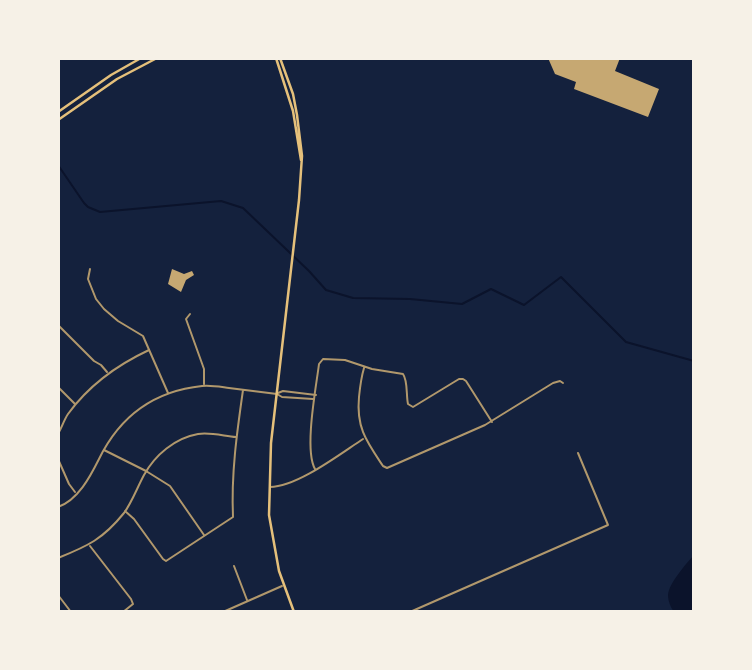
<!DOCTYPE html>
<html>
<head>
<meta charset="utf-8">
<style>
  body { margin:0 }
  #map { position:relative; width:752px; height:670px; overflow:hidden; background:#14213d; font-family:"PT Sans Narrow",sans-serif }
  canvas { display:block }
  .frame { position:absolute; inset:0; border:60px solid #f6f1e7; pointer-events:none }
</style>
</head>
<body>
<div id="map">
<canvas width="752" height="670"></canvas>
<div class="frame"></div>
</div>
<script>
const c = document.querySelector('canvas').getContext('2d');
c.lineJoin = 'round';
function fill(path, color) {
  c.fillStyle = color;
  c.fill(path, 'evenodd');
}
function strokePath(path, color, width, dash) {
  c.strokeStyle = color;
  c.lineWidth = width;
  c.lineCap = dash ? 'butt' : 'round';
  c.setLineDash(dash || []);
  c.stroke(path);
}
fill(new Path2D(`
  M 694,555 L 694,612 L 674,612 C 671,608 668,601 668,595 C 669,583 686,564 694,555 Z`), '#0b132b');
strokePath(new Path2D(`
  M 58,165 L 84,203 L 88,207 L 100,212 L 221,201 L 243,208 L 309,271 L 326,290 L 353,298 L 410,299 L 462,304 L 491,289 L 524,305 L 561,277 L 626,342 L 694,361`), '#0b132b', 2);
fill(new Path2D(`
  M 548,58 L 620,58 L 615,71 L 659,89 L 648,117 L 574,89 L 576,82 L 555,74 Z
  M 172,269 L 184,274 L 192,271 L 194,275 L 186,280 L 181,292 L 168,284 Z`), '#c6a872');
strokePath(new Path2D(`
  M 90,269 L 88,279 L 96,299 L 104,309 L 118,321 L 143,336 L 168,393
  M 190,314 L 186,319 L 204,369 L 204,384
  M 58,325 L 94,361 L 101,365 L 107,372
  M 364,368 C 361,378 360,387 359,397 C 356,428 367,442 383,466 L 387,468 L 485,425 L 553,383 L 560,381 L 563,383
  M 58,387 L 75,404
  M 278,393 L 283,391 L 316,395
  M 58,434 C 62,427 64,420 68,414 C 89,385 117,365 149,350
  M 104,450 L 146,471 L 170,486 L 204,535
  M 58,459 L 69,484 L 75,492
  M 315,469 C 304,450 316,388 319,364 L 323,359 L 345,360 L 372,369 L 403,374 C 408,381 406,395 408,404 L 413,407 L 459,379 L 463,379 L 466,381 L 492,422
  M 270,487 C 297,487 340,454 363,439
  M 58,507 C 78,500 90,477 99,459 C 120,416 154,391 202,386 C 211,385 221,387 229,388 C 245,390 261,392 277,394 L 282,397 L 313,399
  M 125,511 L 134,519 L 163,559 L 166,561 L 233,517 C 231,474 237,432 243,390
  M 90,546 L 131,599 L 133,604 L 123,612
  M 58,558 C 88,546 103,539 124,513 C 132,502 137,488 144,475 C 155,455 175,438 198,434 C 210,432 224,436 236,437
  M 234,566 L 247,600
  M 58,595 L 71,612
  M 223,612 L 282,586
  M 410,612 L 608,525 L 578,453`), '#b1986c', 2);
strokePath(new Path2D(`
  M 276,58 L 293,111 L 301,160
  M 280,58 L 293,94 L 297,115 L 302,156 L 299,200 L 271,443 L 269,515 L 279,571 L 294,612
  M 58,112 L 111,75 L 141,58
  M 58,120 L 117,79 L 157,58`), '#e5c07b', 2.5);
</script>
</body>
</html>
